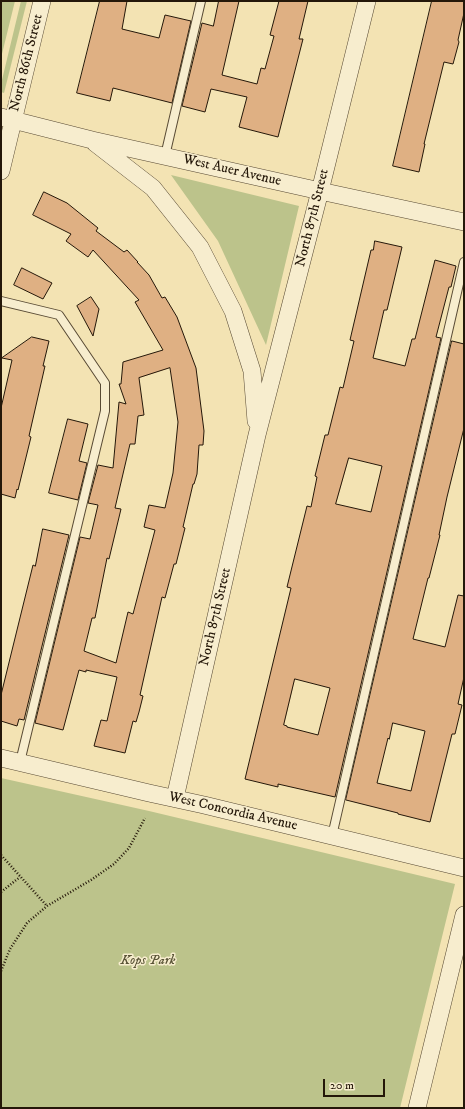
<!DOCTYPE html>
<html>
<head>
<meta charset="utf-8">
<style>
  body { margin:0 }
  #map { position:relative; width:465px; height:1109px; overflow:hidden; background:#f3e3b3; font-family:"IM FELL DW Pica",serif }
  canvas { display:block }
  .frame { position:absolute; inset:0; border:2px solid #241709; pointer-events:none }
  .scale { position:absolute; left:323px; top:1079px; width:62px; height:18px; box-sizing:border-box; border:2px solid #241709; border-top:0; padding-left:5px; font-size:12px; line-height:14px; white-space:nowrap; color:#241709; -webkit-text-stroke:3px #f7edce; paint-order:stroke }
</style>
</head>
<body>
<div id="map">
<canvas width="465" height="1109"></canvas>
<div class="frame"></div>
<div class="scale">20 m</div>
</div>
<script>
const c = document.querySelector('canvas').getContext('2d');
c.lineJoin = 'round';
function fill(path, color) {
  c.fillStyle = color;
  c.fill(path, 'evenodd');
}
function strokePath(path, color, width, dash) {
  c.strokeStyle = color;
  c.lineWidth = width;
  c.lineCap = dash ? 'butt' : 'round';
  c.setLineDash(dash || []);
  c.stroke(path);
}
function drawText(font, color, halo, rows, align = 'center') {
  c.font = font + ' "IM FELL DW Pica",serif';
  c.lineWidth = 3;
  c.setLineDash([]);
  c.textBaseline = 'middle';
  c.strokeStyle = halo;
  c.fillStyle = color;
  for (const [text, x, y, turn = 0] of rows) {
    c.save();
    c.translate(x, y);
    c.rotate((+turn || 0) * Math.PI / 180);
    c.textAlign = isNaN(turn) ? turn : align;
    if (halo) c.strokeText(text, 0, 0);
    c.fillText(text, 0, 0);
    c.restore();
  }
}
fill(new Path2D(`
  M 1,1 L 15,1 L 1,58 Z
  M 21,1 L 27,1 L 4,93 L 1,92 L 1,84 Z
  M 171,175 L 299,206 L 266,345 L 218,241 Z
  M 1,778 L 149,811 L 455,884 L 400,1108 L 1,1108 Z`), '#bcc38b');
const building = new Path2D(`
  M 100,1 L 127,1 L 122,29 L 159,38 L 165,15 L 191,21 L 172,103 L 113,88 L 110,101 L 77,93 Z
  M 219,1 L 239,1 L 222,75 L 257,84 L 261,68 L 265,69 L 274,36 L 270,35 L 279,1 L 308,1 L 299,39 L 303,39 L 278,137 L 239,127 L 247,97 L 211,89 L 205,112 L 182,106 L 202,23 L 213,26 Z
  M 432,1 L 464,1 L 464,13 L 458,40 L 459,42 L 453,64 L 444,62 L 424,144 L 425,144 L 419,172 L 393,166 Z
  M 44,192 L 67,203 L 98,228 L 96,231 L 124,252 L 127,250 L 138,262 L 137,262 L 149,275 L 162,298 L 165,297 L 177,317 L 196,368 L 204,431 L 203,445 L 199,445 L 197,474 L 194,484 L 193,484 L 183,527 L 185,528 L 176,564 L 174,564 L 165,598 L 162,597 L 140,695 L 143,696 L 139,712 L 136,722 L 133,721 L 125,753 L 94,746 L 101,720 L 107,721 L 117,677 L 86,670 L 86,672 L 79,670 L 63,730 L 35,723 L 80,537 L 90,539 L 98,505 L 88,503 L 98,465 L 113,468 L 119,402 L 126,404 L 119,384 L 121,384 L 123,362 L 163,350 L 135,302 L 139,300 L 93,250 L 88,257 L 66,241 L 71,234 L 33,215 ZM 170,368 L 178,422 L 173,473 L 165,508 L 149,505 L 144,527 L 155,530 L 133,614 L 128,612 L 116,663 L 84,651 L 92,618 L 95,618 L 107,558 L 109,559 L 121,509 L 115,508 L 130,444 L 135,444 L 138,416 L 144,415 L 139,378 Z
  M 375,241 L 402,247 L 387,310 L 384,310 L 373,358 L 405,366 L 412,339 L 415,339 L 435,260 L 456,266 L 451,287 L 449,287 L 436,337 L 441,338 L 335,797 L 278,784 L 278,787 L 245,779 L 291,588 L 287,587 L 307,506 L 311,507 L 317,477 L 315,476 L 325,435 L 328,435 L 340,387 L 343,388 L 354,341 L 350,340 L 371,250 L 373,250 ZM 349,458 L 382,466 L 371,512 L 336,504 ZM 295,679 L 330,688 L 318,735 L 287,727 L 287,726 L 284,725 Z
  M 22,268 L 52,283 L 43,299 L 14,285 Z
  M 91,297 L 99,309 L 93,336 L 77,306 Z
  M 32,337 L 49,341 L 43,366 L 45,366 L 29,436 L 31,437 L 18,490 L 17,489 L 15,498 L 1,494 L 1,408 L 12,360 L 2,358 Z
  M 452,341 L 464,344 L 464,428 L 447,497 L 439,535 L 440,535 L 429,578 L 428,578 L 413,639 L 445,647 L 458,595 L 464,596 L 464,677 L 458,704 L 462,705 L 455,734 L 452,734 L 430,822 L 398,814 L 398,813 L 346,800 ZM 393,723 L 425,731 L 411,791 L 377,783 L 388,738 L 389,739 Z
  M 68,419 L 88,424 L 79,461 L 87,463 L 78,500 L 49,493 Z
  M 43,529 L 69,535 L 24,720 L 19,719 L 17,726 L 1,721 L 1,695 L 33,565 L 35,566 Z`);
fill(building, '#dfb083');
strokePath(building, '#241709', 1);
const service = new Path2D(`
  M 165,156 L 201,1
  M 1,301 L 59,315 L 105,383 L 105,411 L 20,762
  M 332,836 L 464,262`);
const minor = new Path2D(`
  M 1,117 L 92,140 L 320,191 L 464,222
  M 95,143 L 153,188 L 200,247 L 233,311 L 252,371 L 256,421
  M 1,171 L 42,1
  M 1,758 L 149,793 L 204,805 L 464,868
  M 175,798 L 257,435 L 320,191 L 367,1
  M 417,1108 L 464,915`);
strokePath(service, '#584a34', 10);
strokePath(minor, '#584a34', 18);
strokePath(new Path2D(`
  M 1,855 L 47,906
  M 1,892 L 20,877
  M 1,971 L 10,949 L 27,923 L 47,906 L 91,880 L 114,864 L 129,848 L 145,818`), '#241709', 2.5, [1, 2]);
strokePath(service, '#f7edce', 8);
strokePath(minor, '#f7edce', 17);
drawText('14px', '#241709', '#f7edce', [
  ["North 86th Street",27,63,-76],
  ["West Auer Avenue",232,171,13],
  ["North 87th Street",313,218,-76],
  ["North 87th Street",216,617,-77],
  ["West Concordia Avenue",233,812,13]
]);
drawText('italic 14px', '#595336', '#f7edce', [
  ["Kops Park",148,961]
]);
</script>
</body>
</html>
